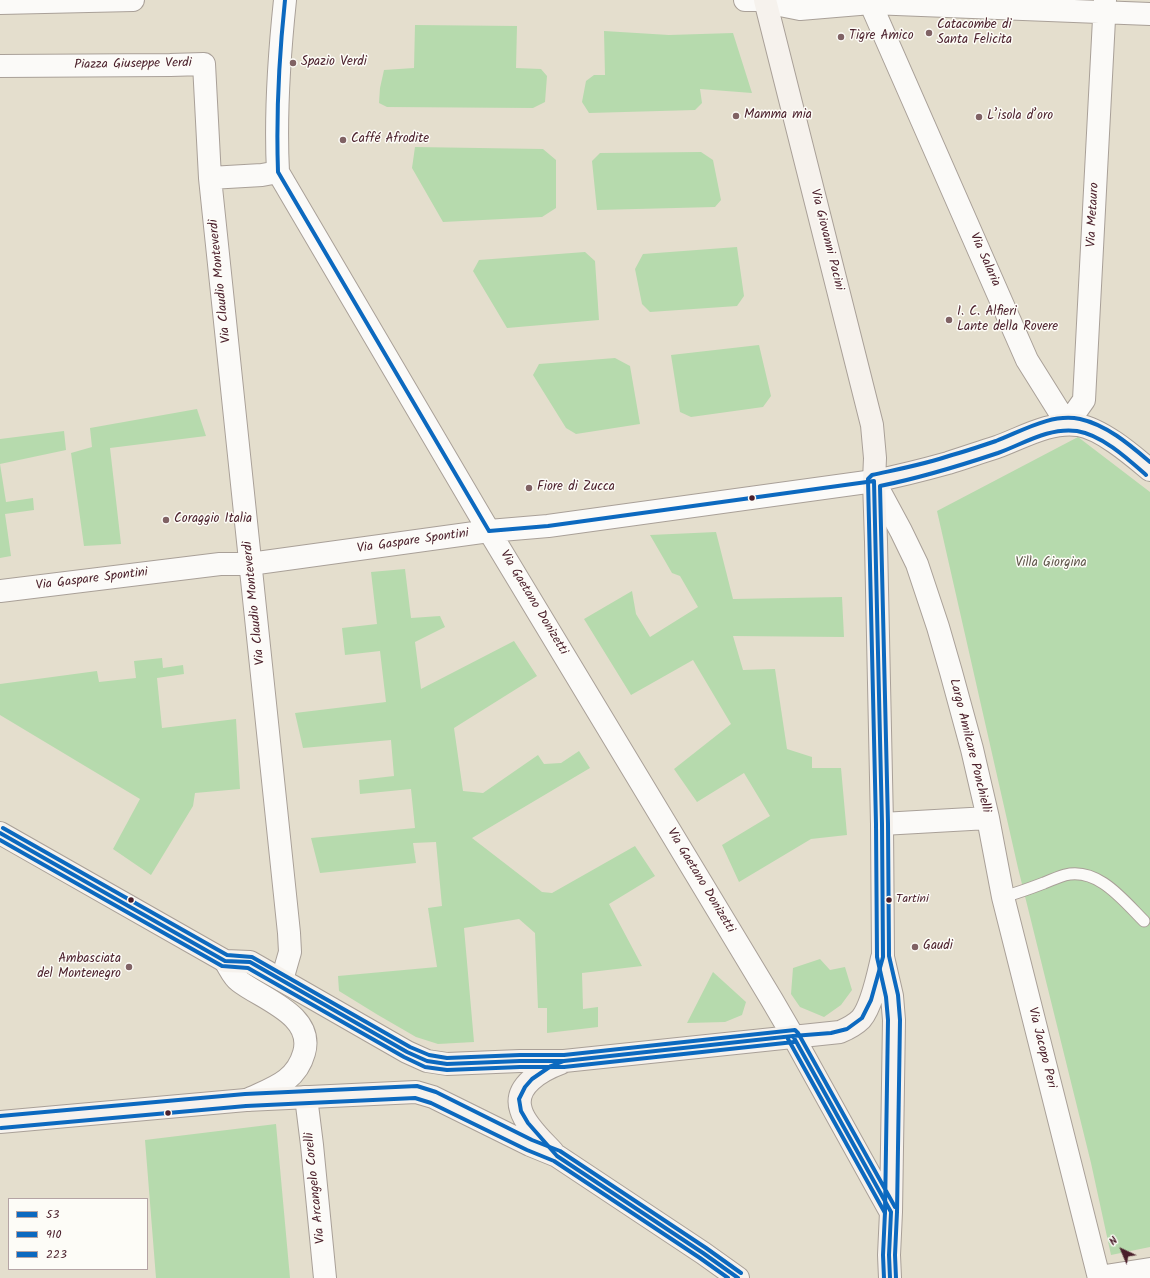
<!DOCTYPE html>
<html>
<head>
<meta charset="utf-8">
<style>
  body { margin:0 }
  #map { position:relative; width:1150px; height:1278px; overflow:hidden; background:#e4decd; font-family:Kalam,sans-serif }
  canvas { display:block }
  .legend { position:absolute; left:8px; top:1198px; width:140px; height:72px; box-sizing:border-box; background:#fdfcf7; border:1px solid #b5a4a5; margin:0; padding:5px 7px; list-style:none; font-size:12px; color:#4a1f2b }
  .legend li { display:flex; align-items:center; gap:8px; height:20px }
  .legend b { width:20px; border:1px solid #b5a4a5 }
  .north { position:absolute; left:1102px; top:1230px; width:40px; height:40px; -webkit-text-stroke:3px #fdfcf7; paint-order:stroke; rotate:316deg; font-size:11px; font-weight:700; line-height:16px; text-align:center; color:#4a1f2b }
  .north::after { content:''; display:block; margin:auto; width:14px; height:18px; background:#4a1f2b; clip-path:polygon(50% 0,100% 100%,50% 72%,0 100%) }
</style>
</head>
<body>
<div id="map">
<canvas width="1150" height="1278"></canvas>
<ul class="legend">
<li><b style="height:5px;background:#0c69bf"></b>53</li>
<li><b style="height:5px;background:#0c69bf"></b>910</li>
<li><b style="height:5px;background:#0c69bf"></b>223</li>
</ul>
<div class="north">N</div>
</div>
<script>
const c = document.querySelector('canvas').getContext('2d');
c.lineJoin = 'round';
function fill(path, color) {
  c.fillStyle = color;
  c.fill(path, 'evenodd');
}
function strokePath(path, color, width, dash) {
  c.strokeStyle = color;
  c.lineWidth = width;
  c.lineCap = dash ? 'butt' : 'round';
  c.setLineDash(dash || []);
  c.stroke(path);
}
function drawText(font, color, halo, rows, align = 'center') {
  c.font = font + ' Kalam,sans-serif';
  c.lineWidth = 3;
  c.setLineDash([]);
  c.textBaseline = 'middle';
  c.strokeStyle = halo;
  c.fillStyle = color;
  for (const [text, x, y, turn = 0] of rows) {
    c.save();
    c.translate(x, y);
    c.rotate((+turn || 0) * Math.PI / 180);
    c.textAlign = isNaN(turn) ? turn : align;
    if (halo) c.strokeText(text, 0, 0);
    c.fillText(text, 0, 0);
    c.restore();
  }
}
fill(new Path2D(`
  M 415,25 L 517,26 L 516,68 L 541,69 L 547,76 L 545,102 L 533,108 L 387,107 L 379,103 L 380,88 L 384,70 L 414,68 Z
  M 604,31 L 669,35 L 733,33 L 752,93 L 700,89 L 702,103 L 695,110 L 589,113 L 582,102 L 586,81 L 594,75 L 605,75 Z
  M 415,147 L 543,149 L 556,160 L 556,208 L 542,217 L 443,222 L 412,168 Z
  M 701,152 L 713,160 L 721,200 L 715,207 L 597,210 L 592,161 L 600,153 Z
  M 737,247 L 744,296 L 737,306 L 650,312 L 642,304 L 635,269 L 643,254 Z
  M 585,252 L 595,261 L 599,320 L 507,328 L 473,271 L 479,260 Z
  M 759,345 L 771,396 L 763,407 L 691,417 L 680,412 L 671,355 Z
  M 615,358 L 630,366 L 640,424 L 576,434 L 566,428 L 533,375 L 539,364 Z
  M 197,409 L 206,436 L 110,448 L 121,544 L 84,546 L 71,453 L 92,447 L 90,428 Z
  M 64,431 L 66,450 L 0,464 L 6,502 L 33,498 L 34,510 L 5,514 L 11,556 L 0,558 L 0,439 Z
  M 1078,437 L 1150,492 L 1150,1247 L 1111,1255 L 1091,1163 L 1018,868 L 937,511 Z
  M 716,532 L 733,599 L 842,597 L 844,637 L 733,636 L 743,670 L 775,669 L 787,749 L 812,757 L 812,768 L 841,768 L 847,835 L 811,839 L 739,882 L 722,845 L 770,816 L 744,773 L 697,802 L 674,769 L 731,724 L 693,660 L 631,695 L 584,619 L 632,591 L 636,614 L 650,637 L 698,607 L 680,576 L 672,573 L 650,535 Z
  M 405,569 L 411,618 L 440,616 L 445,627 L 415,642 L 421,689 L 514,641 L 537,676 L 454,728 L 463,791 L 483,793 L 538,755 L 544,764 L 561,763 L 579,751 L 590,768 L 472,838 L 542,892 L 552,893 L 635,846 L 655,876 L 609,904 L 642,966 L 582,973 L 583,1009 L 598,1007 L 598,1027 L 547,1033 L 547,1008 L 538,1008 L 535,933 L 519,919 L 464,928 L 474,1042 L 438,1044 L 416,1037 L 378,1015 L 339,991 L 338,976 L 437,967 L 428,908 L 442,906 L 436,842 L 413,843 L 416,863 L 320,873 L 311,838 L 415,828 L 411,789 L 360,794 L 359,780 L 394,776 L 391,740 L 303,748 L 295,713 L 386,702 L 380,651 L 345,655 L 342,628 L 377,624 L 371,572 Z
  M 162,658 L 163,668 L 183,665 L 184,674 L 157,678 L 162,728 L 236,719 L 240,789 L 195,793 L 193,806 L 151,875 L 113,849 L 140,799 L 0,715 L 0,684 L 97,671 L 99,682 L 136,678 L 134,661 Z
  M 820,959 L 830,970 L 845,967 L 852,990 L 841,1005 L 824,1017 L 800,1007 L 791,994 L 793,968 Z
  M 713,972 L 746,1002 L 742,1015 L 725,1022 L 687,1023 Z
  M 276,1124 L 290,1278 L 156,1278 L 145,1140 Z`), '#b6daad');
const lane = new Path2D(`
  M 1003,897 C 1017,893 1031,888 1044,883 C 1051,880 1058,877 1065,875 C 1098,867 1123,900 1144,921`);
const street = new Path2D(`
  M 285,0 C 279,57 275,114 278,172 L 483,521 L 772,1000 L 793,1036
  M 745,0 L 765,0 L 780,5 L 800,9 L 871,3 L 1150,14
  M 869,0 L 1027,360 L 1067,424 L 1084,400 L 1105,0
  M 0,3 L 133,0
  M 0,66 L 170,65 L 204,64 L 210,178 L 289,933 L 290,952 L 282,980
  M 210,178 L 262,175 L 278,172
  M 0,591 L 220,564 L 250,564 L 489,531 L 548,526 L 874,481 L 901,531 L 917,564 L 938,627 L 951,672 L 972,749 L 988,818 L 1003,897 L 1099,1278
  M 882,824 L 988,818
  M 225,961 C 229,967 233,977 239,981 C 262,999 315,1015 304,1053 C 296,1082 272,1088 247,1100
  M 306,1097 L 312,1145 L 325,1278
  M 1099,1277 L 1150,1269`);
const secondary = new Path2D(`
  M 765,0 L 872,425 L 875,458 L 874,481 L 876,542 L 882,824 L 883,957 L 892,996 L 894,1020 L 891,1212 L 889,1255 L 890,1278
  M 874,481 C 899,476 923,470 948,463 C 964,458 981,452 997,447 C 1022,438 1050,421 1078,425 C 1102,429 1132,455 1150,470
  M 0,833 L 225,961 L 250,962 L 407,1052 L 427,1061 L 447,1064 L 520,1061 L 564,1061 L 840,1032 C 847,1029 855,1025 861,1019 C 872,1006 878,975 882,958
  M 793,1036 L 890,1211
  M 0,1122 L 246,1100 L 416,1092 L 433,1097 L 530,1145 L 557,1156 L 703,1253 L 738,1278
  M 553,1152 C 543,1141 525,1125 521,1110 C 513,1086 542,1070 561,1063`);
strokePath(lane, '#a9a098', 13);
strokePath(street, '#a9a098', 24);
strokePath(secondary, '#a9a098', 24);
strokePath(lane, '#fbfaf8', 11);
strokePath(street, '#fbfaf8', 22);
strokePath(secondary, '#f6f2ed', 22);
strokePath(new Path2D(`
  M 285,0 C 279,57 276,114 278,172 L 489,531
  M 489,531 L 548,526 L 874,481
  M 0,833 L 225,961 L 250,962 L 407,1052 L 427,1061 L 447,1064 L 520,1061 L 564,1061 L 793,1036 L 831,1033 L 847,1029 L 862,1018 L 871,1000 L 883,957 L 882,824 L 874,481
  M 793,1036 L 891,1212
  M 564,1061 L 551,1066 L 532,1079 L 525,1087 L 519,1099 L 521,1111 L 528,1123 L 557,1156 L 703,1253 L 738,1278
  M 890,1278 L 889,1255 L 891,1212`), '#0c69bf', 4);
strokePath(new Path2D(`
  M 0,840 L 222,966 L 248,968 L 404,1057 L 425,1067 L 447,1070 L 520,1067 L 564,1067 L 794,1042
  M 788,1039 L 885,1213
  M 1,1128 L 246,1106 L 415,1098 L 431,1103 L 527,1150 L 554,1161 L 700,1258 L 728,1278
  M 896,1278 L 895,1255 L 897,1212 L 900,1020 L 898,995 L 889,956 L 888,824 L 880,486 C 920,478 959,466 998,453 C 1023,444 1049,427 1077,431 C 1102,435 1128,459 1146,475`), '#0c69bf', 4);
strokePath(new Path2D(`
  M 3,828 L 227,955 L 252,957 L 410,1047 L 429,1055 L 447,1058 L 520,1055 L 564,1055 L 795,1030 L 798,1033 L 895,1207
  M 0,1116 L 245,1094 L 417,1086 L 436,1092 L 532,1140 L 560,1151 L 706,1248 L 741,1273
  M 884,1278 L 883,1255 L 885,1212 L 888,1020 L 886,997 L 877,957 L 876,824 L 868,479 L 872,475 C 899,469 926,464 952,455 C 967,451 981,446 996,441 C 1022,431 1051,413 1080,419 C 1107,425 1130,445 1150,462`), '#0c69bf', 4);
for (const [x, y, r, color] of [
  [929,33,4,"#806264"],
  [841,37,4,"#806264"],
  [293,63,4,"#806264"],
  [736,116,4,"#806264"],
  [979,117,4,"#806264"],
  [343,140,4,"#806264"],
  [949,320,4,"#806264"],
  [529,488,4,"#806264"],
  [752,498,3.5,"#4a1f2b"],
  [166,520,4,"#806264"],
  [131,900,3.5,"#4a1f2b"],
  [889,900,3.5,"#4a1f2b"],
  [915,947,4,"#806264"],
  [129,967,4,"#806264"],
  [168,1113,3.5,"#4a1f2b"]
]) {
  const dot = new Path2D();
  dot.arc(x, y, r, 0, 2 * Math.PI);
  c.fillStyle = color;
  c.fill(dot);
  strokePath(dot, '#fdfcf7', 1.5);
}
drawText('12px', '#4a1f2b', '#fdfcf7', [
  ["Tartini",896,900]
], 'left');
drawText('13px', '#4a1f2b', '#fdfcf7', [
  ["Catacombe di",937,26],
  ["Santa Felicita",937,41],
  ["Tigre Amico",849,37],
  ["Spazio Verdi",301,63],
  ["Mamma mia",744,116],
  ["L’isola d’oro",987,117],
  ["Caffé Afrodite",351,140],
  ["I. C. Alfieri",957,313],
  ["Lante della Rovere",957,328],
  ["Fiore di Zucca",537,488],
  ["Coraggio Italia",174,520],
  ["Gaudi",923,947],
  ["Ambasciata",121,960,"right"],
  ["del Montenegro",121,975,"right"]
], 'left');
drawText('13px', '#4a1f2b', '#fdfcf7', [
  ["Piazza Giuseppe Verdi",133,65,-1],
  ["Via Metauro",1094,215,-87],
  ["Via Giovanni Pacini",826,240,76],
  ["Via Salaria",984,260,66],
  ["Via Claudio Monteverdi",221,281,-96],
  ["Via Gaspare Spontini",413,542,-8],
  ["Via Gaspare Spontini",92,580,-7],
  ["Via Claudio Monteverdi",255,603,-96],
  ["Via Gaetano Donizetti",533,603,59],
  ["Largo Amilcare Ponchielli",969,746,76],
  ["Via Gaetano Donizetti",700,881,59],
  ["Via Jacopo Peri",1041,1048,76],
  ["Via Arcangelo Corelli",316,1188,-96]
]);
drawText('13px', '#5f564a', '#fdfcf7', [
  ["Villa Giorgina",1051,564]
]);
</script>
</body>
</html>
